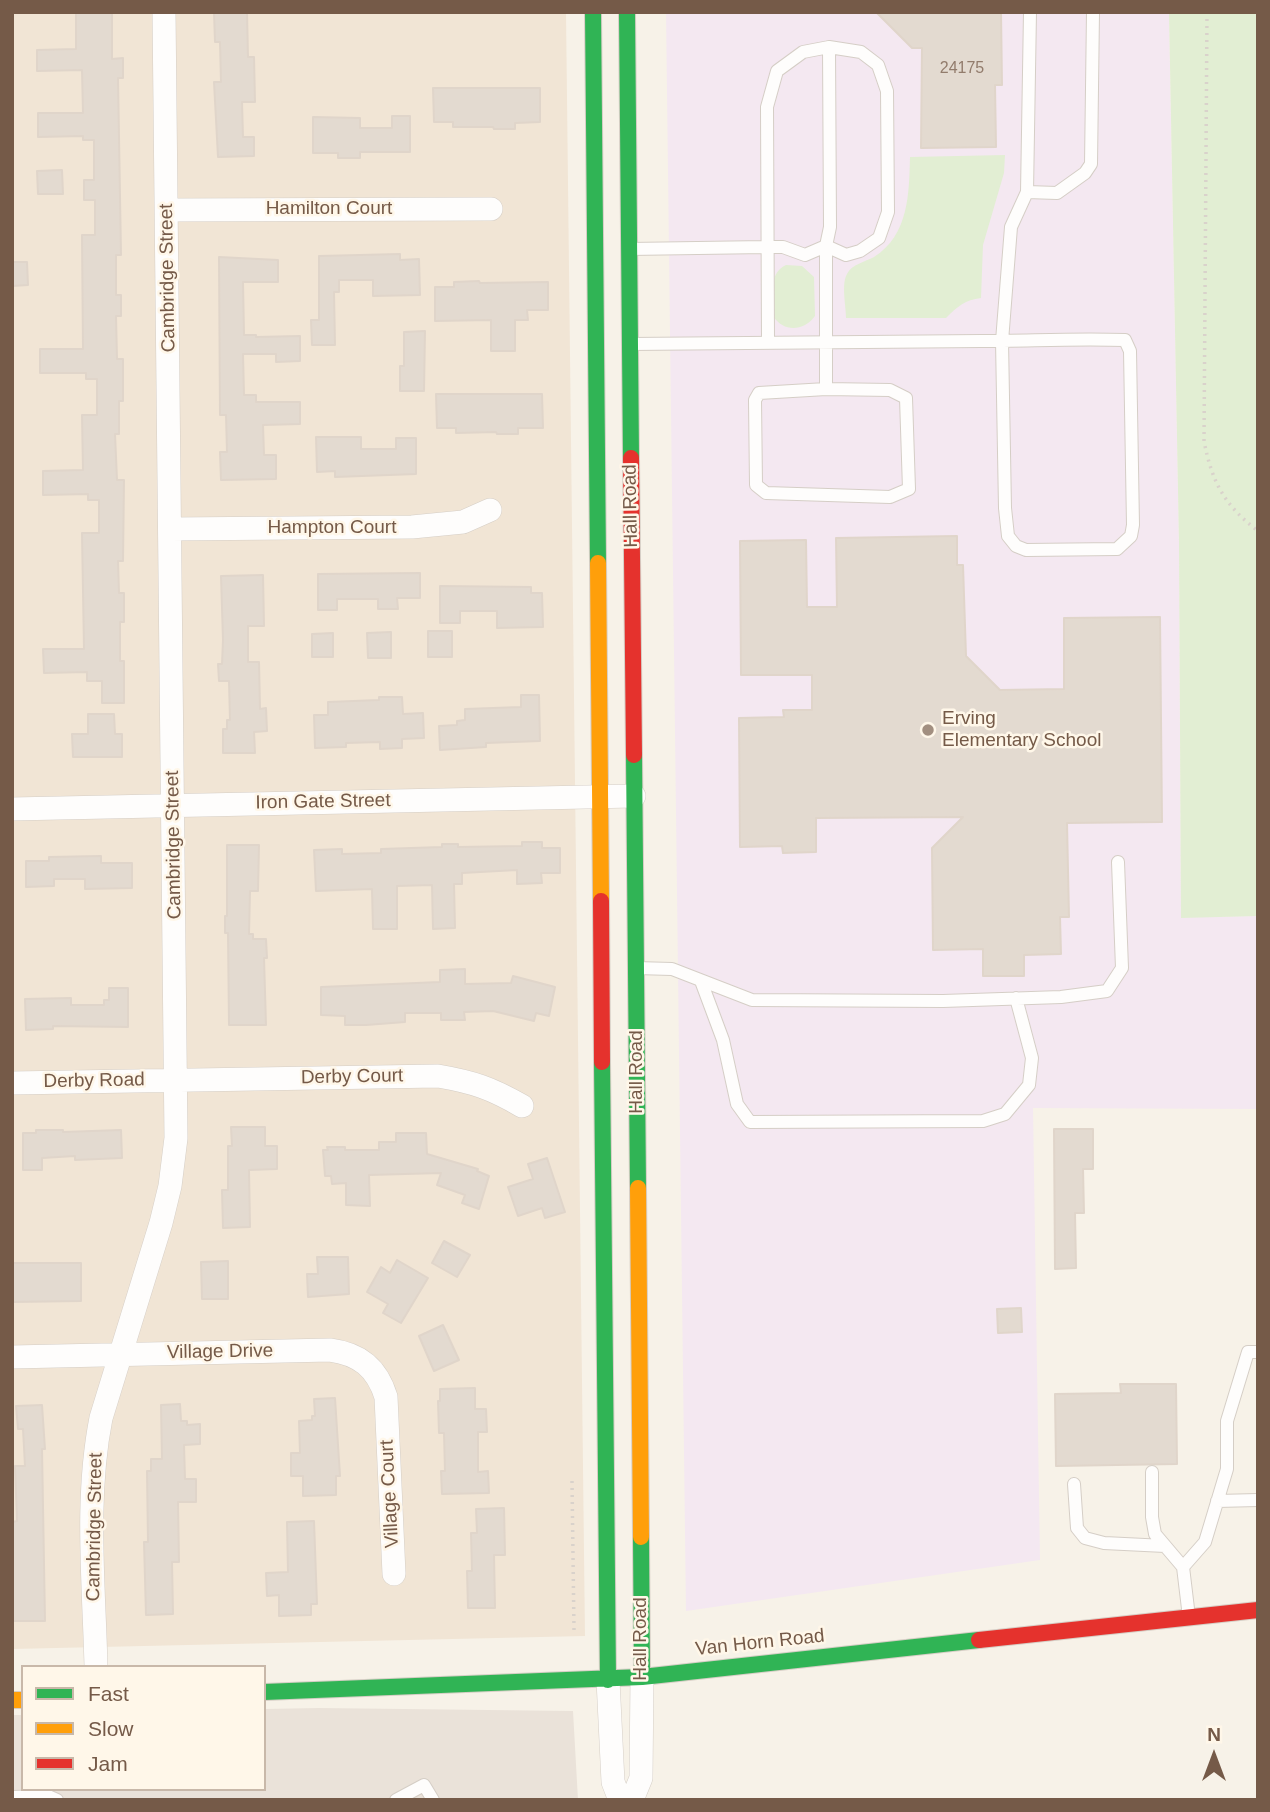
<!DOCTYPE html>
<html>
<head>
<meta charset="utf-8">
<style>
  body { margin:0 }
  #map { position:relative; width:1270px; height:1812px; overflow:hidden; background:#f7f2e8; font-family:Arial,sans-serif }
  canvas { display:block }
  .frame { position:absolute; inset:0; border:14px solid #755a48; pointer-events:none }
  .legend { position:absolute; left:21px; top:1665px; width:245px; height:126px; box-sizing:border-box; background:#fff7e9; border:2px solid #c8b8a9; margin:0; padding:9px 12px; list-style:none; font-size:21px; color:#755a48 }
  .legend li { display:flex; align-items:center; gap:14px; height:35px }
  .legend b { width:35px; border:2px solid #c8b8a9 }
  .north { position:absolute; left:1179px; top:1721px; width:70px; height:70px; -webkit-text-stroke:5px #fff7e9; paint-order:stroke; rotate:0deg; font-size:19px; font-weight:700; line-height:28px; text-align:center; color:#755a48 }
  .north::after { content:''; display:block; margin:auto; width:24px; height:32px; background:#755a48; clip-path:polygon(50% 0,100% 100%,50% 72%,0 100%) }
</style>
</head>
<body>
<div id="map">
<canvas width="1270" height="1812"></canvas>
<div class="frame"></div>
<ul class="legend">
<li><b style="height:9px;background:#30b455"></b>Fast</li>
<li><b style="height:9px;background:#ff9f0a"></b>Slow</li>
<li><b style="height:9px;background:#e5322d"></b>Jam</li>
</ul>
<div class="north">N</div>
</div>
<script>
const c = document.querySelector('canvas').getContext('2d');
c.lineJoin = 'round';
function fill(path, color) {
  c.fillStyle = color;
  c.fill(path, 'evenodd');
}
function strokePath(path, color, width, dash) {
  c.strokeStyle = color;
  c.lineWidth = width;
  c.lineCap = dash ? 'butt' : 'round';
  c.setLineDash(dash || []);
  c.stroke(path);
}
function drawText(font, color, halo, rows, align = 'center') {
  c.font = font + ' Arial,sans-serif';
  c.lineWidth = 5;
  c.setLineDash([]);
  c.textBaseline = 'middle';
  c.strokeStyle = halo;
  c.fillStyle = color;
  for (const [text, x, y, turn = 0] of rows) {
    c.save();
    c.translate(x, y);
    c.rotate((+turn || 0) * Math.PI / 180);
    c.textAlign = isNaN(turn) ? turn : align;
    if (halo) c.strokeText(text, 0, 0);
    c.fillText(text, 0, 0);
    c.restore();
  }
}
fill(new Path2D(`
  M 12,12 L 566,12 L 585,1636 L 12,1649 Z`), '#f1e5d5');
fill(new Path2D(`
  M 319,1708 L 573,1711 L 578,1800 L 12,1800 L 12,1715 L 23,1715 L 23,1789 L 264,1789 L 264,1709 Z`), '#eae2d9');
fill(new Path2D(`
  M 666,12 L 1169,12 L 1179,543 L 1181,917 L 1258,916 L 1258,1109 L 1033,1108 L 1040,1560 L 686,1611 Z`), '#f4e8f1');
fill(new Path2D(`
  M 1169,12 L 1258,12 L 1258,916 L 1181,918 L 1179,543 Z
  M 1005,155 L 1004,173 L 983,245 L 981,298 C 965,300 958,306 946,318 L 846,318 C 846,306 841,284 847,274 C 852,264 865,262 874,257 C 909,235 909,193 910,157 Z
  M 786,265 L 802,266 L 814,277 L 815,316 C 804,331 784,333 773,316 C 773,298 767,274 786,265 Z`), '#e2eed3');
const building = new Path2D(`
  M 76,12 L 112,12 L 112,59 L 123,58 L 123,78 L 118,78 L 121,255 L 116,255 L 116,295 L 121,295 L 121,316 L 116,316 L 117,359 L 123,359 L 123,401 L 119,401 L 119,434 L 115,434 L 117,480 L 124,480 L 123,561 L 118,561 L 119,593 L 124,593 L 124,622 L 120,622 L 120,661 L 124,661 L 124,703 L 102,703 L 102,681 L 87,681 L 87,672 L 44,673 L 43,649 L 84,649 L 82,533 L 99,533 L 99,500 L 88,500 L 88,494 L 43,495 L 43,471 L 83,470 L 82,415 L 97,415 L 97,379 L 86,379 L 86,373 L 40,373 L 40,349 L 83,349 L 82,235 L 95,235 L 95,200 L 84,200 L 84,180 L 94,180 L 94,140 L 83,140 L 83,136 L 38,137 L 38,113 L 83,113 L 82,70 L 37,71 L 37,50 L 76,49 Z
  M 214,12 L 247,12 L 248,57 L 254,57 L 255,102 L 242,102 L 243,137 L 254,137 L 254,156 L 218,157 L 214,82 L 221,82 L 220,42 L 215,42 Z
  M 876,12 L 1001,12 L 1002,85 L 995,85 L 996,147 L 921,148 L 922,48 L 912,48 Z
  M 433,88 L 540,88 L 540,122 L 515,123 L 515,129 L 494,129 L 493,127 L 453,127 L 453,122 L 434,122 Z
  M 392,116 L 410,116 L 410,152 L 360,152 L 360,158 L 338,158 L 338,153 L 313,153 L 313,117 L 360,118 L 360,128 L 392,128 Z
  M 62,170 L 63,194 L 38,194 L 37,171 Z
  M 400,254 L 400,260 L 419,259 L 420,295 L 373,296 L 373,280 L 339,280 L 339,292 L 334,292 L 335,345 L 312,345 L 311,320 L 319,320 L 319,256 Z
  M 219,257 L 278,260 L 278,282 L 243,282 L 244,335 L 256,335 L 256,337 L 300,336 L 300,361 L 276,362 L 276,354 L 243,354 L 244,395 L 256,395 L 256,402 L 300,402 L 300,424 L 263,425 L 264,455 L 276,455 L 276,479 L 221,480 L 220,452 L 227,452 L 226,415 L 220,415 Z
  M 12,262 L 27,262 L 28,285 L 12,286 Z
  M 479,281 L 480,283 L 548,282 L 548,310 L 527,310 L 528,320 L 515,320 L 515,351 L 491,351 L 491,320 L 435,321 L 435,287 L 454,287 L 454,282 Z
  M 425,331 L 424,391 L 400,391 L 400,366 L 404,366 L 404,332 Z
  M 436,394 L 542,394 L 543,428 L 518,428 L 518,434 L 497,434 L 496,432 L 456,433 L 456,428 L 437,428 Z
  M 316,437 L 361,437 L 361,449 L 396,449 L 396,438 L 416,438 L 416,474 L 335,477 L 335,471 L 317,472 Z
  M 957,536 L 957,565 L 963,565 L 966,656 L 1000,690 L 1064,689 L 1064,618 L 1160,617 L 1162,822 L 1067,823 L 1069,917 L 1060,917 L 1061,954 L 1024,955 L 1024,976 L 983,976 L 983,949 L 933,950 L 932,848 L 963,817 L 816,818 L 816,852 L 783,853 L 782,846 L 740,847 L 739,718 L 784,717 L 783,710 L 812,710 L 812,675 L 741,675 L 740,541 L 806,540 L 807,607 L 837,607 L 836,538 Z
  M 420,573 L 420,598 L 397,598 L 398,609 L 378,609 L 378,599 L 337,599 L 337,610 L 318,610 L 318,574 Z
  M 263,575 L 264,626 L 248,626 L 248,662 L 259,662 L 260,709 L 266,708 L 267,731 L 254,732 L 255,753 L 223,753 L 223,729 L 227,729 L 227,720 L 230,720 L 229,681 L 219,681 L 218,664 L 222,664 L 223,640 L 221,576 Z
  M 440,586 L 531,587 L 531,593 L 542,593 L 543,627 L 497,628 L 497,611 L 460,611 L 460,623 L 440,623 Z
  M 428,631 L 452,631 L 452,657 L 428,657 Z
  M 391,632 L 391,658 L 368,658 L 367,633 Z
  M 333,633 L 333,657 L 312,657 L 312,634 Z
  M 521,695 L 539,695 L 540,741 L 486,743 L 486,747 L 440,750 L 439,726 L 457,725 L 457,721 L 465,720 L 465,709 L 521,707 Z
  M 379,697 L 402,697 L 403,714 L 423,713 L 424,738 L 402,739 L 402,748 L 380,749 L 380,742 L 346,743 L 346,747 L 315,748 L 314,715 L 328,715 L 328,702 L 379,700 Z
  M 88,714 L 114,714 L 115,734 L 122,734 L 122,757 L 73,757 L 72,734 L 88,734 Z
  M 522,842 L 542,842 L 542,848 L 560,848 L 560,873 L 541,873 L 542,883 L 517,884 L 517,870 L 462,873 L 462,884 L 454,884 L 455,928 L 433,929 L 432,885 L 397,886 L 397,929 L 373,929 L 372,889 L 316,891 L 314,850 L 342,849 L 342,854 L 381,853 L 381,849 L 442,847 L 442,844 L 458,844 L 458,847 L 522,846 Z
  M 227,845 L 259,845 L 258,891 L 250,891 L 249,934 L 253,934 L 253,939 L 266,939 L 267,958 L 264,958 L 266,1025 L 229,1025 L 228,933 L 225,933 L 225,916 L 227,916 Z
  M 101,856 L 101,863 L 132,863 L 132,888 L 85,889 L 85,879 L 54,879 L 54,886 L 26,887 L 26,861 L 49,861 L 49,857 Z
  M 465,969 L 465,984 L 511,983 L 513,976 L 555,987 L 549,1016 L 536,1013 L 534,1021 L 493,1011 L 464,1012 L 465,1020 L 441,1020 L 441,1013 L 405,1013 L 405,1022 L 366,1025 L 345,1025 L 345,1016 L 321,1015 L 321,987 L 440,982 L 440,970 Z
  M 109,988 L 128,988 L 128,1027 L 53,1026 L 53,1029 L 26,1030 L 25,999 L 71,998 L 71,1005 L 104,1005 L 104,1000 L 109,1000 Z
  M 231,1127 L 265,1127 L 265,1146 L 277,1146 L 277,1169 L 249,1170 L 250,1227 L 223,1228 L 222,1190 L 228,1190 L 228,1146 L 232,1146 Z
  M 1054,1129 L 1093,1129 L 1093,1169 L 1083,1169 L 1084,1213 L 1075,1213 L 1076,1268 L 1055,1269 Z
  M 36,1130 L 63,1130 L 63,1132 L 121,1130 L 122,1158 L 75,1160 L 75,1156 L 42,1158 L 42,1170 L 23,1170 L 23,1133 L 36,1133 Z
  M 396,1133 L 426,1133 L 427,1154 L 478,1169 L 477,1171 L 489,1176 L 479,1209 L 462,1203 L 465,1195 L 437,1185 L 441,1173 L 369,1175 L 370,1206 L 346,1205 L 346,1183 L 332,1184 L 331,1176 L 325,1176 L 323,1150 L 328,1150 L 327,1147 L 345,1147 L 345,1150 L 379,1150 L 379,1142 L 396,1142 Z
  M 547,1158 L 565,1212 L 545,1218 L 542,1208 L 518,1216 L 508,1187 L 533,1179 L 528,1164 Z
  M 444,1241 L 470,1255 L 457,1277 L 432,1263 Z
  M 317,1257 L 348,1257 L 349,1294 L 308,1297 L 307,1274 L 318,1274 Z
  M 397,1260 L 428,1278 L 401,1323 L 383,1313 L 388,1304 L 367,1292 L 381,1267 L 390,1273 Z
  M 228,1261 L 228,1299 L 202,1299 L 201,1262 Z
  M 12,1263 L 81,1263 L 81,1301 L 12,1302 Z
  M 1021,1308 L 1022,1332 L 998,1333 L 997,1309 Z
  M 443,1325 L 459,1360 L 434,1371 L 419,1336 Z
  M 1120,1384 L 1176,1384 L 1177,1464 L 1056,1466 L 1055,1394 L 1121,1393 Z
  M 475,1388 L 475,1409 L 486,1409 L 487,1432 L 478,1432 L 478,1472 L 488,1471 L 489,1493 L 442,1494 L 441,1471 L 445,1471 L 444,1433 L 439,1433 L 438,1401 L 440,1401 L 440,1389 Z
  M 335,1398 L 340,1476 L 336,1476 L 336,1495 L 303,1496 L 303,1476 L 291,1476 L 291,1453 L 300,1453 L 299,1421 L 312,1420 L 312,1416 L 315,1416 L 314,1399 Z
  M 180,1404 L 181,1421 L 187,1421 L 187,1425 L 200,1424 L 200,1444 L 184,1445 L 185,1479 L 196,1479 L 196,1502 L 178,1502 L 179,1562 L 172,1562 L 173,1614 L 146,1615 L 144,1542 L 148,1542 L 147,1471 L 151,1471 L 151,1459 L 162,1459 L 161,1405 Z
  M 42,1405 L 45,1449 L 42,1449 L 45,1621 L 12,1621 L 12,1522 L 17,1521 L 15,1466 L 25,1466 L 23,1429 L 18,1429 L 16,1406 Z
  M 504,1508 L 505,1555 L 494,1555 L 495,1608 L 468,1608 L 467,1571 L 472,1571 L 471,1533 L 477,1533 L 476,1509 Z
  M 314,1521 L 317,1604 L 311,1604 L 311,1615 L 279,1616 L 279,1595 L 267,1596 L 266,1573 L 288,1572 L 287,1522 Z`);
fill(building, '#e3dad0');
strokePath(building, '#e0d5ca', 2);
const lane = new Path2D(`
  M 1027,192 L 1057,193 L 1085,173 L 1091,164 L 1093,12
  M 629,249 L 766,247 L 783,247 L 805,255 L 826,246 L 846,255 L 860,251 L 879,238 L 888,212 L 887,91 L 878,65 L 861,52 L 829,47 L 803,52 L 777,71 L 767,107 L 768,341
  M 630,344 C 747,342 864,341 981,341 C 1029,341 1077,338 1125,340 L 1130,351 L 1133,525 L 1131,536 L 1117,549 L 1026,550 L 1016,546 L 1008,536 L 1005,508 L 1002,341 L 1011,227 L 1027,192 L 1030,12
  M 826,389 L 890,390 L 906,398 L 909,489 L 890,497 L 766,493 L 756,485 L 755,400 L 759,393 L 826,389 L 826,246 L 830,227 L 829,47
  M 636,968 L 672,969 L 752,1000 L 943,1001 L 1061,997 L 1107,991 L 1122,968 L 1118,862
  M 701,981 L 723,1040 L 737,1104 L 750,1122 L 983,1121 L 1005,1114 L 1029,1085 L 1032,1058 L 1016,998
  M 1152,1472 L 1152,1517 L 1155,1534 L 1183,1567
  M 1074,1484 L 1077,1528 L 1085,1538 L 1104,1543 L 1165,1546
  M 1217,1501 L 1258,1500
  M 1189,1617 L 1183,1567 L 1205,1542 L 1227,1469 L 1227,1421 L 1248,1352 L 1258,1352
  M 12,1797 L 48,1796 L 57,1800
  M 396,1800 L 424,1785 L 433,1800`);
const street = new Path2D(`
  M 168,210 L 491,209
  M 171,529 L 412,527 L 463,522 L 490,510
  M 12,809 L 634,796
  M 12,1083 L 438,1076 C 473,1082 491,1088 522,1106
  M 12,1357 L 330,1350 C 360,1354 377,1368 386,1397 L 394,1574
  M 96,1667 C 94,1584 85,1499 101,1418 L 161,1223 L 170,1186 L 176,1138 L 164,12
  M 608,1680 L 613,1782 L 620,1800
  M 632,1800 L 641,1778 L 642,1677`);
const fast = new Path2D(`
  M 593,12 L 598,563
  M 627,12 L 631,458
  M 634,755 L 638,1188
  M 602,1062 L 608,1680
  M 641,1537 L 642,1677
  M 264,1692 L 642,1677 L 979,1640`);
const slow = new Path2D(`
  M 598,563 L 601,901
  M 638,1188 L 641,1537
  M 12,1700 L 23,1700`);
const jam = new Path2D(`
  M 631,458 L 634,755
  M 601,901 L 602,1062
  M 979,1640 L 1258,1610`);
strokePath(lane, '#d5cec6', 14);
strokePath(street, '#d5cec6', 24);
strokePath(fast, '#d6cec5', 18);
strokePath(slow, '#d6cec5', 18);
strokePath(jam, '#d6cec5', 18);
strokePath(new Path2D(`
  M 1207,12 L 1204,441 C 1212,482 1224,505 1258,531
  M 572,1481 L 574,1630`), '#d9d2cb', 3.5, [2, 5]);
strokePath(lane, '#fefdfc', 12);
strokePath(street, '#fefdfc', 23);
strokePath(fast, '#30b455', 16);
strokePath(slow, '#ff9f0a', 16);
strokePath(jam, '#e5322d', 16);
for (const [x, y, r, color] of [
  [928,730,7,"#a28f80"]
]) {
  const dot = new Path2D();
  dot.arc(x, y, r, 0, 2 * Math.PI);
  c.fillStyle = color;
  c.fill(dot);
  strokePath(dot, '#fff7e9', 2.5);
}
drawText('16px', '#927c6c', null, [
  ["24175",962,69]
]);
drawText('19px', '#755a48', '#fff7e9', [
  ["Hamilton Court",329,209],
  ["Cambridge Street",168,278,-91],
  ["Hall Road",631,506,-91],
  ["Hampton Court",332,528],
  ["Iron Gate Street",323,802,-1],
  ["Cambridge Street",174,845,-91],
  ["Hall Road",637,1072,-90],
  ["Derby Court",352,1077,-1],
  ["Derby Road",94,1081,-1],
  ["Village Drive",220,1352,-1],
  ["Village Court",390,1494,-93],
  ["Cambridge Street",95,1527,-89],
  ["Hall Road",641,1639,-90],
  ["Van Horn Road",760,1643,-6]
]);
drawText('19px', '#755a48', '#fff7e9', [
  ["Erving",942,719],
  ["Elementary School",942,741]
], 'left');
</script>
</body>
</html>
